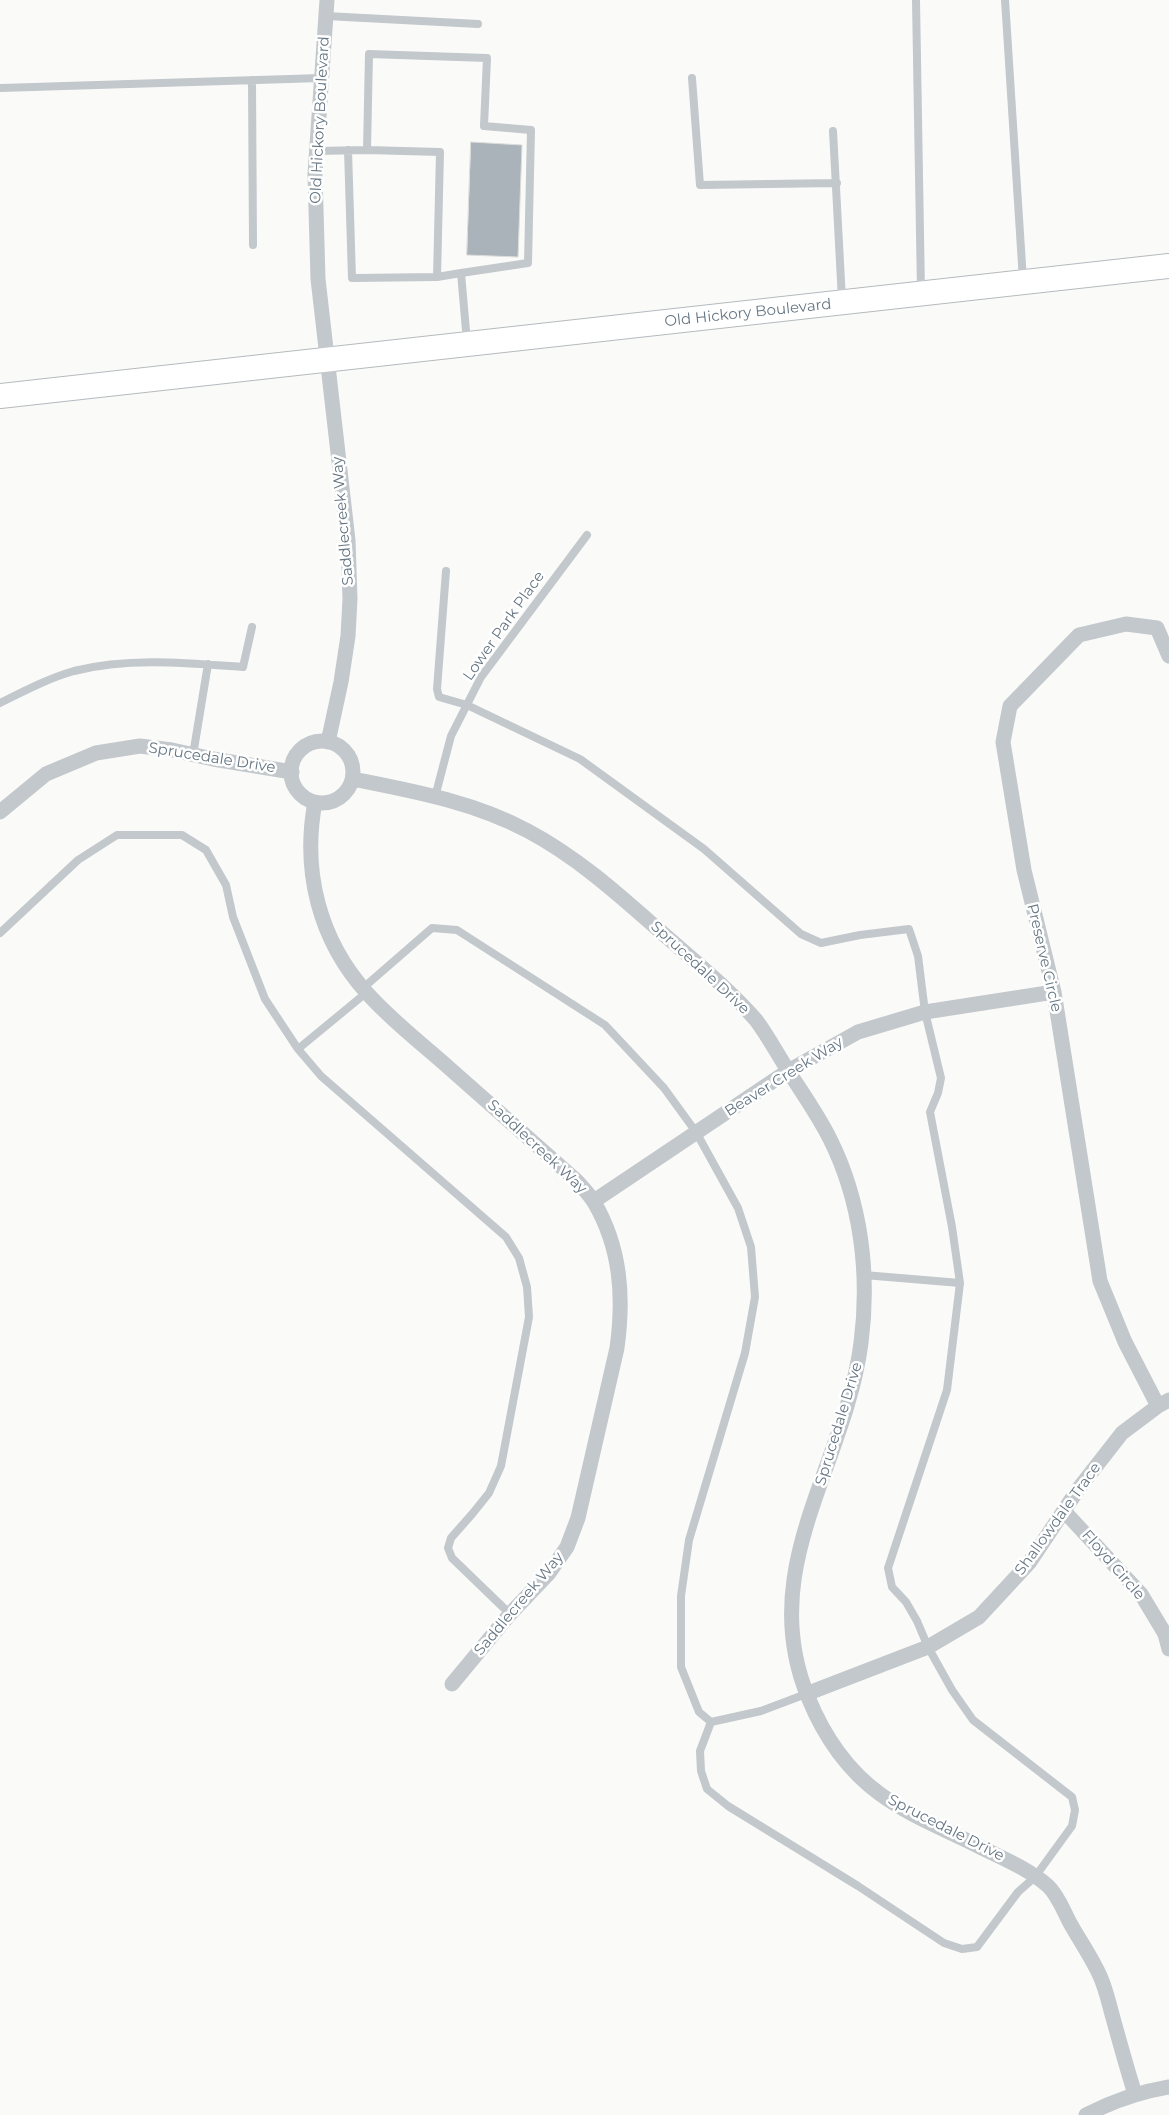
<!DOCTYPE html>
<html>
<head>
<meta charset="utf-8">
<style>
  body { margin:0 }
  canvas { display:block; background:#fafaf8 }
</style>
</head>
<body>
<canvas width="1169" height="2115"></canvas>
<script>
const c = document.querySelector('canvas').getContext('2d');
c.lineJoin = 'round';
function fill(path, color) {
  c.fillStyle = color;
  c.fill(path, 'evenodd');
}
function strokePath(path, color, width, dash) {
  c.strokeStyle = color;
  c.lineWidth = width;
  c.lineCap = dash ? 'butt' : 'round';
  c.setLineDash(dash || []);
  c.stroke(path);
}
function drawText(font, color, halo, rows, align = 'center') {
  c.font = font + ' Montserrat,sans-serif';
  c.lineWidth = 5;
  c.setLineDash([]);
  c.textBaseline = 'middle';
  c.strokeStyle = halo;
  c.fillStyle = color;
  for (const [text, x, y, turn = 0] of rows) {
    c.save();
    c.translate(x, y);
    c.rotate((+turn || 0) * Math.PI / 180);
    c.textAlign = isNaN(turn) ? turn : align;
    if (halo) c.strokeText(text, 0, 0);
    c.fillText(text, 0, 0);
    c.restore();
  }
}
const building = new Path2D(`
  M 471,142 L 522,145 L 518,257 L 467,255 Z`);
fill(building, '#aab3b9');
strokePath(building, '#dcdcda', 1);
const primary = new Path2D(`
  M 0,396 L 1169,266`);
strokePath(primary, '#b5babe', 26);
strokePath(new Path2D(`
  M 916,0 L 921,292
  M 1005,0 L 1023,280
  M 326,16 L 478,24
  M 692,78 L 700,185 L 837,183
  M 252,80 L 253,245
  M 1,88 L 321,78
  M 833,131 L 842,300
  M 348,150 L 352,278 L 437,277
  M 367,150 L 440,152 L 437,277 L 461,273
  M 316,151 L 367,150 L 369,54 L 487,58 L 484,126 L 531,130 L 528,263 L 461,273 L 467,342
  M 446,571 L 437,689 L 439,697 L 467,705 L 580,759 L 704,849 L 801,934 L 821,943 L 860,935 L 909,929 L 918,956 L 925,1012 L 941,1078 L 938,1093 L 930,1112 L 952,1227 L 960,1283 L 947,1390 L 888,1568 L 892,1587 L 906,1602 L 917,1621 L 928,1647 L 952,1690 L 973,1720 L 1072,1797 L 1075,1810 L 1072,1826 L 1035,1877 L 1018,1892 L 977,1947 L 962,1949 L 944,1943 L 858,1886 L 728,1806 L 707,1789 L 701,1771 L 700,1751 L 711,1722
  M 0,703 C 24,691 49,678 74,671 C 129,657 188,663 243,667 L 252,627
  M 193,755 L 208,664
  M 435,797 L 451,736 L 481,677 L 587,535
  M 0,933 L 78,860 L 117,835 L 182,835 L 206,850 L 226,885 L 233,917 L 265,999 L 298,1049 L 366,993
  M 363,988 L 432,928 L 457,930 L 605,1025 L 664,1088 L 696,1132 L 738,1208 L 751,1247 L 755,1297 L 745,1353 L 689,1540 L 681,1596 L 681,1667 L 699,1712 L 711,1722 L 761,1711 L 806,1694
  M 298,1049 L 321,1076 L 506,1237 L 519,1258 L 527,1287 L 529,1317 L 501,1466 L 489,1493 L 473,1513 L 451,1538 L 448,1548 L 452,1558 L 510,1614
  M 864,1275 L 960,1283`), '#c3c8cc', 8);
strokePath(new Path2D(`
  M 327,0 L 315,174 L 318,279 L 348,540 L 350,599 L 348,636 L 341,682 L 328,742
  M291 772a31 31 0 1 1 62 0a31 31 0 1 1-62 0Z
  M 353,779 C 413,791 474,802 528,831 C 577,857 618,894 660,931 C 693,960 727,987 756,1020 C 768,1036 778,1055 789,1072 C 803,1094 818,1115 830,1139 C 861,1201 870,1274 861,1343 C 845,1467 755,1568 808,1697 C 823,1734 847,1770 880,1794 C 910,1816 947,1830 980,1847 C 1002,1858 1029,1869 1048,1886 C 1058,1895 1064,1912 1070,1923 C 1080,1941 1092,1958 1100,1976 C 1106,1989 1109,2004 1113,2018 C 1120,2043 1127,2069 1135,2094
  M 315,802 C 302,871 319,940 367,993 C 391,1020 421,1043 448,1067 C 491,1105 534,1143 577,1181 C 582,1187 589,1194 594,1202 C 621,1248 624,1297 617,1348 L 578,1518 L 567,1547 L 549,1573 L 510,1614 L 452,1684
  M 0,812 L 46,774 L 96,753 L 140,746 L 172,750 L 213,759 L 292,772
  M 594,1201 L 788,1071 L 858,1032 L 925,1012 L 1054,992
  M 1158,1406 L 1125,1342 L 1100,1281 L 1054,992 L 1024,870 L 1003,742 L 1010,706 L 1079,635 L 1126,624 L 1157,628 L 1169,656
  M 1064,1511 L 1141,1594 L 1165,1634 L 1169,1649
  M 806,1694 L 928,1647 L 979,1617 L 1029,1563 L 1079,1488 L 1122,1433 L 1158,1406 L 1169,1400
  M 1086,2115 C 1113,2101 1139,2092 1169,2087`), '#c3c8cc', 15);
strokePath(primary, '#fff', 24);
drawText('15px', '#657683', '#fff', [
  ["Old Hickory Boulevard",320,120,-87],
  ["Old Hickory Boulevard",748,313,-6],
  ["Saddlecreek Way",343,521,-95],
  ["Lower Park Place",504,626,-55],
  ["Sprucedale Drive",212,758,9],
  ["Preserve Circle",1044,958,77],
  ["Sprucedale Drive",700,968,43],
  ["Beaver Creek Way",784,1077,-32],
  ["Saddlecreek Way",537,1147,43],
  ["Sprucedale Drive",839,1424,-73],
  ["Shallowdale Trace",1058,1519,-54],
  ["Floyd Circle",1113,1565,49],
  ["Saddlecreek Way",519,1604,-50],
  ["Sprucedale Drive",946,1828,27]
]);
</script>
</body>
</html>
